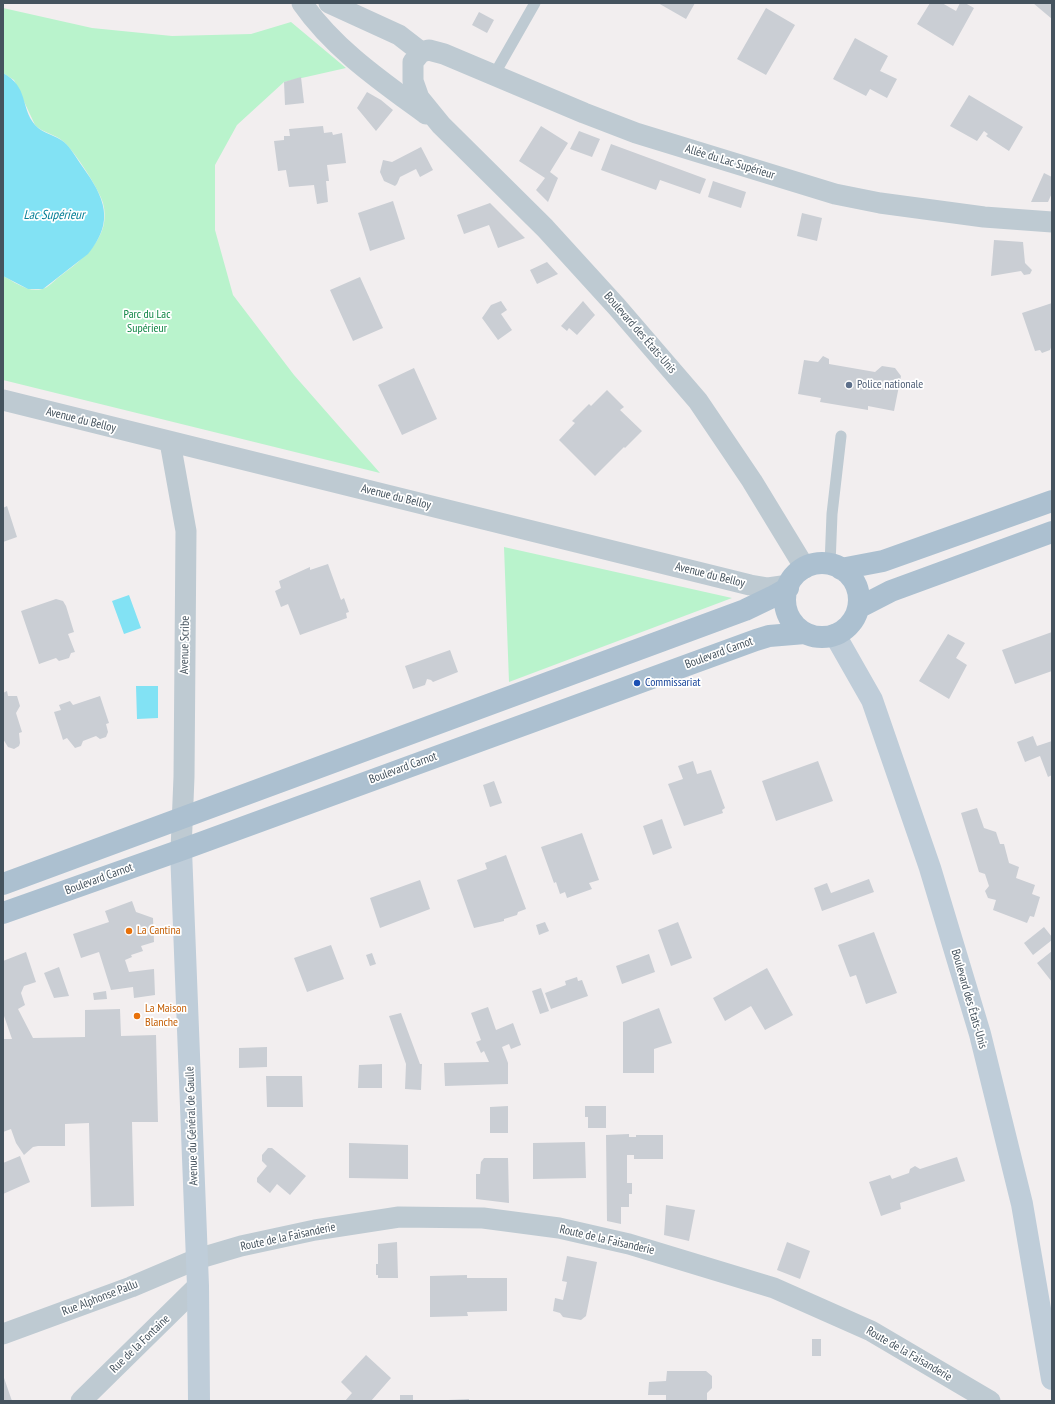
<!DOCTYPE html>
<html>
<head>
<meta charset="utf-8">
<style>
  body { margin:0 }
  #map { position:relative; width:1055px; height:1404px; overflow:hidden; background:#f2eeef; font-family:"PT Sans Narrow",sans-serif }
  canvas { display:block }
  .frame { position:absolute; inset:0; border:4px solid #45535e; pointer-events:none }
</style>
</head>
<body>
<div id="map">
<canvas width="1055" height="1404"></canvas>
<div class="frame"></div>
</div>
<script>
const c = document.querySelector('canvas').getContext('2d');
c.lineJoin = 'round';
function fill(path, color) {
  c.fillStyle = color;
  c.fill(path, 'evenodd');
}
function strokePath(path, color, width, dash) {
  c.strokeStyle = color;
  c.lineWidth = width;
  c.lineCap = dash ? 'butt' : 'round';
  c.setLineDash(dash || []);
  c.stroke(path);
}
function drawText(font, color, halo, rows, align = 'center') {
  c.font = font + ' "PT Sans Narrow",sans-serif';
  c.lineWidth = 3.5;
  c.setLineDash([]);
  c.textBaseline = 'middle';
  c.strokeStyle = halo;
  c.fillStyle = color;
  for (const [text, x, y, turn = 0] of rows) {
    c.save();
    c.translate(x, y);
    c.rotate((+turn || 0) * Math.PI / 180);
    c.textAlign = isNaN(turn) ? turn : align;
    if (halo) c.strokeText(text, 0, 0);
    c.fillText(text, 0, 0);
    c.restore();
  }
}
fill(new Path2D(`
  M 3,8 L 92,28 L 172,36 L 251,34 L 291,22 L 346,68 L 284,82 L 237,125 L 215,165 L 215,230 L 233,295 L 294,375 L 380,473 L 3,380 L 3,276 C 15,282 28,293 42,289 C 48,288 55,280 59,277 C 83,259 112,237 103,203 C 99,189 75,152 64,142 C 55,134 43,133 35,125 L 14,80 L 3,73 Z
  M 504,547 L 732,598 L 509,682 Z`), '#b9f3cc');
fill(new Path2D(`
  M 3,73 C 29,87 20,107 35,125 C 43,134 56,135 64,142 C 71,148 77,159 82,166 C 105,198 115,221 88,254 L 43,289 L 28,289 L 3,276 Z
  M 129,595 L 141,628 L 124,634 L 112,601 Z
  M 136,686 L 158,686 L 158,718 L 137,719 Z`), '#82e2f4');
fill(new Path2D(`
  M 658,3 L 695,3 L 686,19 Z
  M 930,3 L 942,3 L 956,11 L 960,3 L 965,3 L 974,8 L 953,46 L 917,24 Z
  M 1033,3 L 1052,3 L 1052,19 Z
  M 766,8 L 795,25 L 766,75 L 737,59 Z
  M 479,12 L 494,20 L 487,33 L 472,25 Z
  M 855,38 L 888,56 L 880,71 L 897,79 L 887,98 L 870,89 L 866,96 L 833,79 Z
  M 301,77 L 304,103 L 285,105 L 284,82 Z
  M 367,92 L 381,100 L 393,110 L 376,131 L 357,108 Z
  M 969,95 L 1023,127 L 1009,151 L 986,136 L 988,134 L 984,131 L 977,141 L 950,126 Z
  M 323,126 L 324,133 L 332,132 L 333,135 L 342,133 L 346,163 L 327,165 L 329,181 L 326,181 L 328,202 L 317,204 L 314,185 L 289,187 L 286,170 L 278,171 L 274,141 L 284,140 L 284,136 L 290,136 L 289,129 Z
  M 541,126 L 568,143 L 550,172 L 558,178 L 548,202 L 536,190 L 545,178 L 519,161 Z
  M 579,131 L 600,139 L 592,157 L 570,149 Z
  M 611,144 L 706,179 L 700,194 L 660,180 L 656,190 L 601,170 Z
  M 421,147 L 433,170 L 420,177 L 416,169 L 400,177 L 397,184 L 395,186 L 384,181 L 380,172 L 383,160 L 392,162 Z
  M 1044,173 L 1052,177 L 1052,193 L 1048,202 L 1031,202 Z
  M 713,181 L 746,192 L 741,208 L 708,197 Z
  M 393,201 L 405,239 L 370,251 L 358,213 Z
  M 490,203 L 525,238 L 498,248 L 489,225 L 464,234 L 457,215 Z
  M 802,213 L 822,218 L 817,241 L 797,236 Z
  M 994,240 L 1023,242 L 1025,263 L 1032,270 L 1030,274 L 1024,275 L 1021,271 L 991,276 Z
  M 547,262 L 558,274 L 537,284 L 530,270 Z
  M 360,277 L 383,328 L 353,341 L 330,290 Z
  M 501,301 L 507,310 L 501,314 L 512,330 L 498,340 L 482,318 L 491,305 Z
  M 583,301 L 595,315 L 577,335 L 569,328 L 567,331 L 561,326 Z
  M 1052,303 L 1052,345 L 1050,350 L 1042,353 L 1040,350 L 1035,351 L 1022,313 Z
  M 823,356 L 829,359 L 829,364 L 875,372 L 882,366 L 895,368 L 901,376 L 894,411 L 868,406 L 868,410 L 820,402 L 821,398 L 798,394 L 804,360 L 818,362 Z
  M 414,368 L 437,419 L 402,435 L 378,385 Z
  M 607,390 L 624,407 L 620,410 L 642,431 L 625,448 L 624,447 L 595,476 L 559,440 L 575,423 L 572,421 L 589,404 L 591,406 Z
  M 7,506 L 17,537 L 3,542 L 3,508 Z
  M 328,564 L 341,600 L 344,598 L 349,612 L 346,613 L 347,618 L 300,635 L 288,604 L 281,607 L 275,591 L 281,588 L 279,581 L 310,567 L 310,570 Z
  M 56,599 L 63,601 L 66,606 L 74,632 L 68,634 L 75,652 L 71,653 L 69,658 L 59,661 L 56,658 L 39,664 L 21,611 Z
  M 1052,632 L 1052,671 L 1015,684 L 1002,650 Z
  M 948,634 L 965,643 L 956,658 L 967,665 L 949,699 L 919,681 Z
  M 450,650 L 458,672 L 433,682 L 431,680 L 427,679 L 425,685 L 413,689 L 405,666 Z
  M 7,691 L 8,696 L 17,696 L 20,706 L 16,713 L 22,732 L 19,733 L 20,743 L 19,746 L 14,749 L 8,747 L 3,739 L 3,693 Z
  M 100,696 L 109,723 L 106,724 L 108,732 L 106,737 L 100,739 L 96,736 L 83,741 L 81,746 L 75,748 L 67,738 L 63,740 L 54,712 L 61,710 L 59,705 L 70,701 L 73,705 Z
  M 1033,736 L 1037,746 L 1052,741 L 1052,775 L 1048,777 L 1040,756 L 1025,762 L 1017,742 Z
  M 693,761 L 697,774 L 711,770 L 725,808 L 722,810 L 723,813 L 684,826 L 668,784 L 683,779 L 678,766 Z
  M 818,761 L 833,801 L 776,821 L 762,781 Z
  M 494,781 L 502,803 L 490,807 L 483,785 Z
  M 977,808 L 984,828 L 996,832 L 1000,844 L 1004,844 L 1009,863 L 1019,867 L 1016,878 L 1035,885 L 1032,894 L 1040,897 L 1034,917 L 1030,916 L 1027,923 L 993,910 L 996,900 L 988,898 L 985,891 L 989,886 L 985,874 L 979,872 L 961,813 Z
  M 662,819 L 672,848 L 653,855 L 643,826 Z
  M 582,833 L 599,880 L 589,883 L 592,889 L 567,898 L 565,892 L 560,894 L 556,882 L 554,883 L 541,847 Z
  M 506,855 L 526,909 L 518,912 L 517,915 L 504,919 L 504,921 L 474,928 L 457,880 L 487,869 L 485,863 Z
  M 869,879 L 874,892 L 822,911 L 814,888 L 827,883 L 831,893 Z
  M 420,880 L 430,909 L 380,928 L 370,898 Z
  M 132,901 L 136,912 L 153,918 L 154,942 L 141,946 L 143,951 L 131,955 L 132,957 L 125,960 L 129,972 L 154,969 L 155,995 L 134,998 L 133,987 L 111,990 L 99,952 L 81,958 L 73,934 L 109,922 L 105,911 Z
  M 545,922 L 549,931 L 539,935 L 536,925 Z
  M 678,922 L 692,958 L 671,966 L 658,930 Z
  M 1044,927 L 1052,937 L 1052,940 L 1033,955 L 1024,943 Z
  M 874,932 L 897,993 L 866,1004 L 856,975 L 850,977 L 838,945 Z
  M 331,945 L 344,979 L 307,992 L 294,958 Z
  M 1052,951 L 1052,982 L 1037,963 Z
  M 26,952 L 36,982 L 24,986 L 21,993 L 25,1005 L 18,1009 L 33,1038 L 85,1037 L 85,1010 L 120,1009 L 121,1036 L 156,1035 L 158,1122 L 132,1122 L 134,1206 L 91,1207 L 89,1123 L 65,1124 L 65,1146 L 38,1146 L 33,1147 L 24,1155 L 16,1143 L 11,1129 L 3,1132 L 3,1039 L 12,1039 L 3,1013 L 3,961 Z
  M 372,953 L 376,964 L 370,966 L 366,955 Z
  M 649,954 L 655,972 L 622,984 L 616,966 Z
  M 59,967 L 69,996 L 54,998 L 44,973 Z
  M 767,968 L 793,1015 L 765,1030 L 751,1006 L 725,1021 L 713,998 Z
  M 577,977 L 578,981 L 582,980 L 588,996 L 551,1009 L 545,993 L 566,985 L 565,981 Z
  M 541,988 L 549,1011 L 540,1014 L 532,991 Z
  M 106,991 L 107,999 L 94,1000 L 93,993 Z
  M 488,1007 L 496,1030 L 513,1023 L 521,1045 L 511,1049 L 509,1044 L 502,1047 L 508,1063 L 508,1084 L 445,1086 L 444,1063 L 489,1062 L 484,1051 L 481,1053 L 476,1042 L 481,1040 L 471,1013 Z
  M 659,1008 L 672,1043 L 654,1049 L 654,1073 L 623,1073 L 623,1022 Z
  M 401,1013 L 420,1064 L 422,1064 L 421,1090 L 405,1089 L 406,1064 L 389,1016 Z
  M 267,1047 L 267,1067 L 239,1068 L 239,1048 Z
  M 382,1064 L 382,1088 L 358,1088 L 359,1065 Z
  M 266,1076 L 302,1076 L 303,1107 L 267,1107 Z
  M 508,1106 L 508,1133 L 490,1133 L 490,1107 Z
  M 585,1106 L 606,1106 L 606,1128 L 588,1128 L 588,1117 L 585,1117 Z
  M 629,1134 L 629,1137 L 636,1137 L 636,1135 L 663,1135 L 663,1159 L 634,1159 L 634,1155 L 627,1155 L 627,1183 L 632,1183 L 632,1194 L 629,1194 L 629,1207 L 621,1207 L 621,1224 L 607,1221 L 606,1135 Z
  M 585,1142 L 586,1178 L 533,1179 L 533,1143 Z
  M 349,1143 L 408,1145 L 408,1179 L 349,1178 Z
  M 268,1148 L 272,1148 L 306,1176 L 290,1195 L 277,1184 L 270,1193 L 257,1182 L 257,1178 L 267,1166 L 262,1161 L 262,1155 Z
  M 20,1156 L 30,1182 L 3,1194 L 3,1163 Z
  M 957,1157 L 965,1181 L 900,1203 L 901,1209 L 881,1216 L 869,1182 L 890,1175 L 892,1179 L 909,1173 L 910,1169 L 915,1166 L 920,1169 Z
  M 484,1158 L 508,1158 L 509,1203 L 476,1199 L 476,1174 L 480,1174 L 481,1162 Z
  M 666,1205 L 695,1210 L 689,1241 L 664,1235 Z
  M 397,1242 L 398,1278 L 378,1278 L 378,1275 L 376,1275 L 376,1264 L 378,1264 L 378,1244 Z
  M 787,1242 L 810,1251 L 800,1279 L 777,1270 Z
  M 567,1256 L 597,1262 L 586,1316 L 581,1320 L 563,1317 L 560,1313 L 553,1311 L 555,1298 L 563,1300 L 567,1282 L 562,1281 Z
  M 467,1275 L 467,1278 L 507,1278 L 507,1311 L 467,1312 L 468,1316 L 430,1317 L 430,1276 Z
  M 812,1339 L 821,1339 L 821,1356 L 812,1356 Z
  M 366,1355 L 391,1378 L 371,1401 L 345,1401 L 352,1393 L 341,1382 Z
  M 667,1371 L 706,1371 L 712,1376 L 712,1388 L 707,1393 L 707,1401 L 666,1401 L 666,1395 L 648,1395 L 649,1382 L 666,1381 Z
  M 3,1375 L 12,1401 L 3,1401 Z
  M 400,1395 L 413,1395 L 413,1401 L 400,1401 Z
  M 469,1399 L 469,1401 L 448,1401 L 448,1400 Z`), '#caced4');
strokePath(new Path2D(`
  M 494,75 L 535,3
  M 830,565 L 832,514 L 841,436`), '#becad2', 11);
strokePath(new Path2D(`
  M 302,3 C 334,49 381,81 426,114
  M 329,3 L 399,35 L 421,52
  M 421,52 L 413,62 L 413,81 L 419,98 L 441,125 L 545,228 L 617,307 L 698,401 L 752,481 L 805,568
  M 421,52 L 429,50 L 444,54 L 584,113 L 636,133 L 835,194 L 880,203 L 984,217 L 1052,222
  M 3,400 L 750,585 L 768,588 L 789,585
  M 170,442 L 186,531 L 184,777 L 181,850
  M 3,1334 L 131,1287 L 197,1259 L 241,1246 L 315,1230 L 399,1217 L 483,1218 L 559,1228 L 629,1244 L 774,1288 L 871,1331 L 990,1401
  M 81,1401 L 198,1286`), '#becad2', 21);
strokePath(new Path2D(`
  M 835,635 L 872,700 L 930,868 L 980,1034 L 1022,1204 L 1052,1379
  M 181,850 L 198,1286 L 199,1401`), '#bfcdd9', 22);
strokePath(new Path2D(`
  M785 600a37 37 0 1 1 74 0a37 37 0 1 1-74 0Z
  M 841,569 L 883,561 L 1052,501
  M 858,608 L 891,591 L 1052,532
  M 3,884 L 745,610 L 772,597 L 788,588
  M 3,913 L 181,850 L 756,640 L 769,636 L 805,633`), '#acc0d0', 22);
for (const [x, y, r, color] of [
  [849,385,4,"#5c6f8a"],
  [637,683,4,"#1a4fb4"],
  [129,931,4,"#e8710a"],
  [137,1016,4,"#e8710a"]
]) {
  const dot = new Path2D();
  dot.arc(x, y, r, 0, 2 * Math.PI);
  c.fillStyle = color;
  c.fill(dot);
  strokePath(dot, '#fff', 1.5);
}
drawText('12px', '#45535e', '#fff', [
  ["Allée du Lac Supérieur",730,162,17],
  ["Boulevard des États-Unis",640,333,49],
  ["Avenue du Belloy",81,420,14],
  ["Avenue du Belloy",396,497,14],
  ["Avenue du Belloy",710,575,14],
  ["Avenue Scribe",185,645,-89],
  ["Boulevard Carnot",719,653,-20],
  ["Boulevard Carnot",403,768,-20],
  ["Boulevard Carnot",99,879,-20],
  ["Boulevard des États-Unis",969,999,74],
  ["Avenue du Général de Gaulle",192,1126,-92],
  ["Route de la Faisanderie",288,1237,-12],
  ["Route de la Faisanderie",607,1240,13],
  ["Rue Alphonse Pallu",100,1298,-21],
  ["Rue de la Fontaine",140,1344,-44],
  ["Route de la Faisanderie",909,1354,30]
]);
drawText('12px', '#0f8644', '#fff', [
  ["Parc du Lac",147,315],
  ["Supérieur",147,329]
]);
drawText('12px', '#4e5e75', '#fff', [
  ["Police nationale",857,385]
], 'left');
drawText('12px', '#164399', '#fff', [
  ["Commissariat",645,683]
], 'left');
drawText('12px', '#c56008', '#fff', [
  ["La Cantina",137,931],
  ["La Maison",145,1009],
  ["Blanche",145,1023]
], 'left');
drawText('italic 13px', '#037e95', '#fff', [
  ["Lac Supérieur",54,215]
]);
</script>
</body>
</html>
